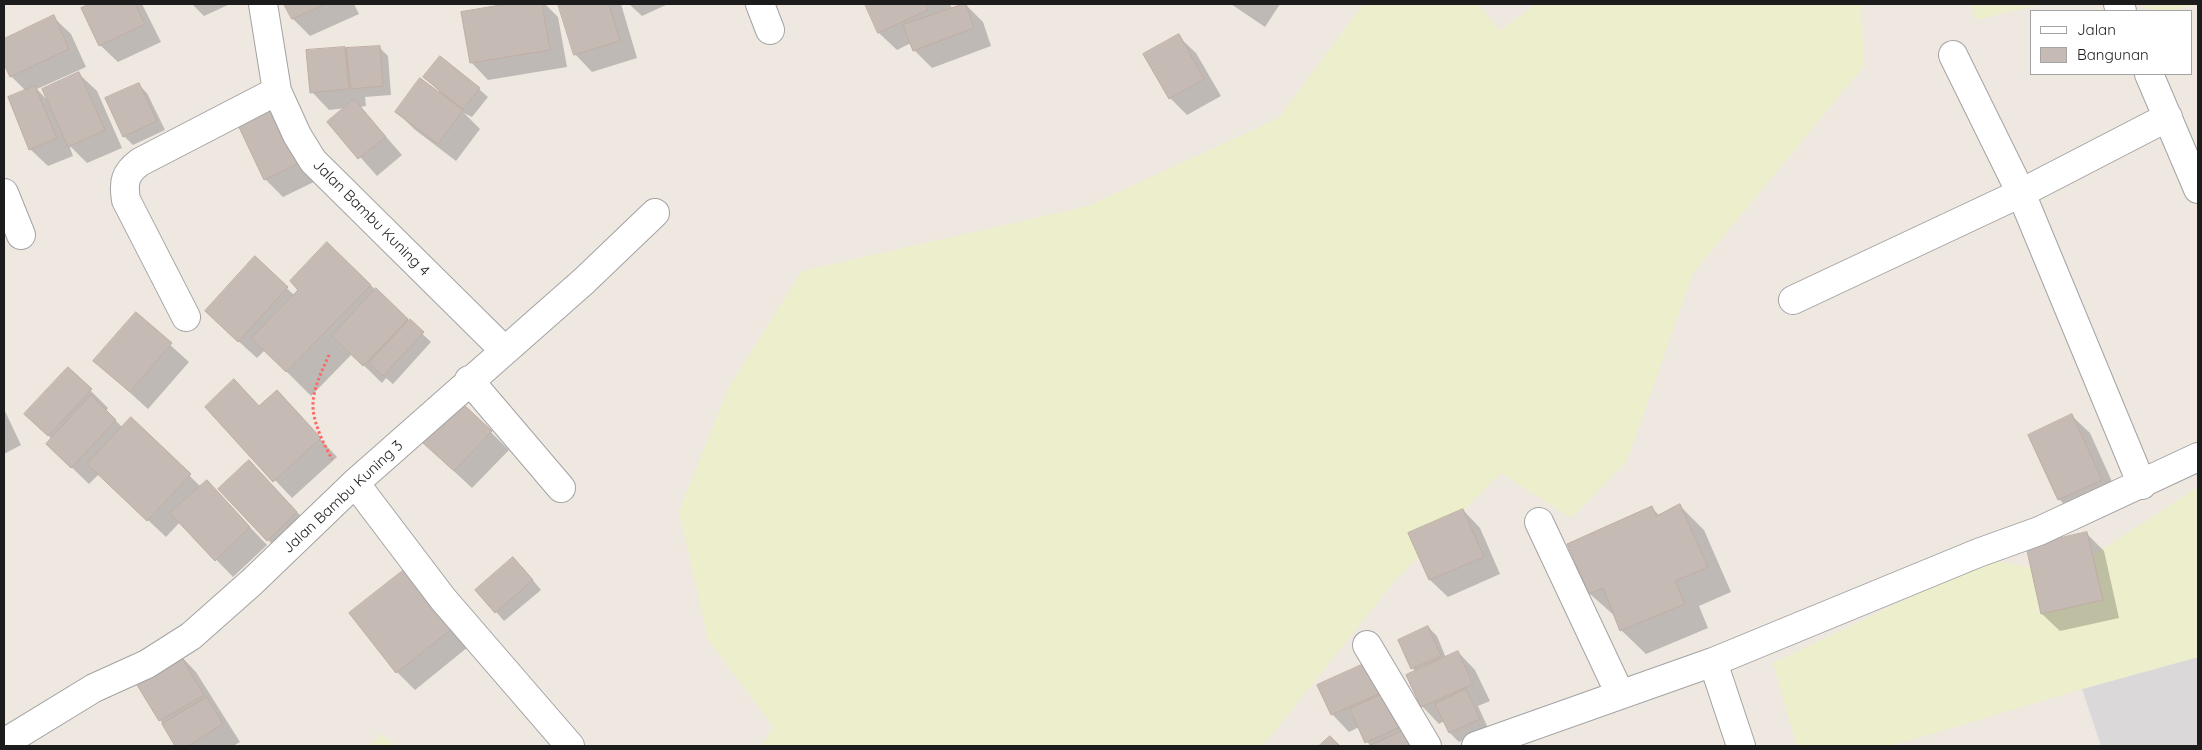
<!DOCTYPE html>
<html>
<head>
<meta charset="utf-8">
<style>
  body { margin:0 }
  #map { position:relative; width:2202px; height:750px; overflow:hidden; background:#eee8e1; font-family:Quicksand,sans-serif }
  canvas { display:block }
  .frame { position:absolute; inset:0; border:5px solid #1c1c1c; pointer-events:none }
  .legend { position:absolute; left:2030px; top:10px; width:162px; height:65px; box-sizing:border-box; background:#fff; border:1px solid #a4a4a4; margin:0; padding:6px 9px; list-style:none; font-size:15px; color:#1c1c1c }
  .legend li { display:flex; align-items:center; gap:10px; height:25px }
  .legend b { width:25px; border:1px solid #a4a4a4 }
</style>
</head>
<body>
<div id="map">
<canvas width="2202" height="750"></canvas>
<div class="frame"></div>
<ul class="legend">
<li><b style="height:6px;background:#fff"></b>Jalan</li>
<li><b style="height:14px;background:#c5bab4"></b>Bangunan</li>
</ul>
</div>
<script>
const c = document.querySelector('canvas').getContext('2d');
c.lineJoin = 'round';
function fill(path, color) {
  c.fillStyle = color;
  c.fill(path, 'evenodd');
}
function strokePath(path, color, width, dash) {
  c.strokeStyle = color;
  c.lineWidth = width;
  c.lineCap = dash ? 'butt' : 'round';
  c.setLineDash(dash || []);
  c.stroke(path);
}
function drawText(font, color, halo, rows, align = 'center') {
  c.font = font + ' Quicksand,sans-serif';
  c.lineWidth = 5;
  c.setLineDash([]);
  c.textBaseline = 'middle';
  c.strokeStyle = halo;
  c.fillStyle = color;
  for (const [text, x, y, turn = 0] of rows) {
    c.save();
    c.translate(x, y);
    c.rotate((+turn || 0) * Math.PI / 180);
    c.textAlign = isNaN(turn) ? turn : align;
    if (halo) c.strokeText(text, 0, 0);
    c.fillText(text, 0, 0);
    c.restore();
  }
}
fill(new Path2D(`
  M 2198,657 L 2198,746 L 2101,746 L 2082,689 Z`), '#dad8d8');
fill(new Path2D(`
  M 1363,4 L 1478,4 L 1500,31 L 1536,4 L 1861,4 L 1864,66 L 1693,273 L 1627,461 L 1571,518 L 1501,473 L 1392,584 L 1263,746 L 762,746 L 773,727 L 708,639 L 679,511 L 729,387 L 802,271 L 1088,206 L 1279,118 Z
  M 1971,4 L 2042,4 L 1976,20 Z
  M 2139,4 L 2198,4 L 2173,11 L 2153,11 Z
  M 2198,487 L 2198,657 L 2082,689 L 1891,746 L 1797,746 L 1773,663 L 1988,560 L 2066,573 Z
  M 381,734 L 396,746 L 368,746 Z`), '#edeecb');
fill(new Path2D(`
  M 93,4 L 142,4 L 161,42 L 118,62 L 100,45 L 83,9 Z
  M 192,4 L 230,4 L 204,16 Z
  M 286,4 L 354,4 L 359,14 L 310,36 L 293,19 Z
  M 514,4 L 545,4 L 558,17 L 567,67 L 488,80 L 471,62 L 462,13 Z
  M 560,4 L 621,4 L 637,58 L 592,72 L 575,54 Z
  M 629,4 L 668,4 L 642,16 Z
  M 866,4 L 950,4 L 952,9 L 965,4 L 983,22 L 991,46 L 932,68 L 914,50 L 911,43 L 897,50 L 879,33 Z
  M 1231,4 L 1280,4 L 1265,27 Z
  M 53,17 L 71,34 L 86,67 L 37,89 L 49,102 L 79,74 L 97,91 L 122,148 L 87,163 L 69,145 L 73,156 L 48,166 L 30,149 L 26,91 L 11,76 L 4,61 L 4,40 Z
  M 1178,36 L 1196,53 L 1221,96 L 1187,115 L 1170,98 Z
  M 379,47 L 388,56 L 391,95 L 365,97 L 366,106 L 360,107 L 402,155 L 377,176 L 329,122 L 346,108 L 329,110 L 312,92 L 345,48 Z
  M 424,77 L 479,89 L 488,97 L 472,117 L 464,113 L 480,129 L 456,161 L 414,129 L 397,112 L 438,93 L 439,91 Z
  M 138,84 L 147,93 L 165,130 L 133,145 L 124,136 Z
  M 296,123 L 324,177 L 283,197 L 265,179 Z
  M 327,244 L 431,342 L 393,384 L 386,378 L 382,383 L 352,354 L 311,396 L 265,350 L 257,358 L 224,328 L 255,258 L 294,295 Z
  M 136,314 L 189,362 L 148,409 L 95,361 Z
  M 68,368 L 108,408 L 106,411 L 123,428 L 131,419 L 201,487 L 207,482 L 267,545 L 233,577 L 180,522 L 166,537 L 99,474 L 89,484 L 65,461 L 52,439 L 43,431 Z
  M 277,392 L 337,457 L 292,498 L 206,407 L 260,408 Z
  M 462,404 L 509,450 L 472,488 L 442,460 Z
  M 4,409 L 21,445 L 4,454 Z
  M 2072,416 L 2090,433 L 2119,497 L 2076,517 L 2059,499 Z
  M 266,479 L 314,530 L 285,557 L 268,540 Z
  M 1680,506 L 1704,530 L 1731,592 L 1699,606 L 1708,628 L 1646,654 L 1621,630 L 1616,617 L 1590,594 L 1569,545 L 1652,508 L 1659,515 Z
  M 1463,510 L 1480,528 L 1500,574 L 1448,597 L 1430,580 L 1410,534 Z
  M 2086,533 L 2104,551 L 2119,618 L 2060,631 L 2042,614 Z
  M 522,567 L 541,590 L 504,621 L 477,590 Z
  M 422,588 L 468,647 L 415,690 L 397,672 L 350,613 Z
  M 1428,627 L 1437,636 L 1446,658 L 1458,652 L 1475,670 L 1490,701 L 1478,706 L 1488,728 L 1459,742 L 1450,733 L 1444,721 L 1439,724 L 1422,706 L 1415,672 L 1399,641 Z
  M 179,654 L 196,672 L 240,742 L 233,746 L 176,746 L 136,680 Z
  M 1368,663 L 1421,746 L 1370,746 L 1359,727 L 1349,732 L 1332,714 Z`), '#0003');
const building = new Path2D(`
  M 90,4 L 135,4 L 145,24 L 99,46 L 81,8 Z
  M 284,4 L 326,4 L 292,19 Z
  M 507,4 L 542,4 L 550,50 L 470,63 L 461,12 Z
  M 558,4 L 609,4 L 620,41 L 574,55 Z
  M 865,4 L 925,4 L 928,10 L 878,33 Z
  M 963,4 L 966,4 L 974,28 L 913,51 L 903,25 Z
  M 54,15 L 69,49 L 10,77 L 4,64 L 4,39 Z
  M 1179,34 L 1204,79 L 1169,99 L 1143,54 Z
  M 380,46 L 383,86 L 351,89 L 346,48 Z
  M 345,47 L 349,89 L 310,93 L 306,50 Z
  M 440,56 L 480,88 L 463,109 L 423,77 Z
  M 79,72 L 105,130 L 68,147 L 42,89 Z
  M 420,78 L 463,110 L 438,144 L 395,112 Z
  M 139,83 L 157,121 L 123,137 L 105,98 Z
  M 35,86 L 57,138 L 29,150 L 8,97 Z
  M 354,99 L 386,137 L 358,159 L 327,122 Z
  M 279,104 L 308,159 L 264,180 L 237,123 Z
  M 327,242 L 371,285 L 286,372 L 251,338 L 298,290 L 290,281 Z
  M 255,256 L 288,287 L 238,342 L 205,311 Z
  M 376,288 L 408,319 L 363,366 L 332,336 Z
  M 136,312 L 172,343 L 130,392 L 93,361 Z
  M 410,319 L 424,332 L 383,376 L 369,363 Z
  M 68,367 L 92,389 L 48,436 L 24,414 Z
  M 234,379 L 259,406 L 277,390 L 321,438 L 273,482 L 205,407 Z
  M 91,395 L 116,420 L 71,468 L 46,444 Z
  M 462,403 L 492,431 L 454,471 L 423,443 Z
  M 2072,414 L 2102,480 L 2058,500 L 2028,435 Z
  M 131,417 L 191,474 L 147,521 L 87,464 Z
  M 249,460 L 297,512 L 267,541 L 218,489 Z
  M 207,480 L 250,527 L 215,561 L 170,513 Z
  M 1680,504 L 1708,567 L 1675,581 L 1685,604 L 1620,631 L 1603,588 L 1589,594 L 1567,544 L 1652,506 L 1656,516 Z
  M 1463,509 L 1484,557 L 1429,580 L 1408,533 Z
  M 2087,532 L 2103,600 L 2041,614 L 2026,546 Z
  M 513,557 L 533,580 L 495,613 L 475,590 Z
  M 405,569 L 452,629 L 396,673 L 349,613 Z
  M 1428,626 L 1441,656 L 1411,669 L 1398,640 Z
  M 1458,651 L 1473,684 L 1421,707 L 1406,675 Z
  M 179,653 L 204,695 L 159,721 L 134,680 Z
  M 1368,662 L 1382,692 L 1331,715 L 1317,685 Z
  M 1466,689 L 1480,719 L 1449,733 L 1435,704 Z
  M 1389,691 L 1404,725 L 1365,743 L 1350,709 Z
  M 207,697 L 223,724 L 188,746 L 175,746 L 162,724 Z
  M 1409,728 L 1417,746 L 1369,746 Z
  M 1330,736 L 1340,746 L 1319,746 Z`);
fill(building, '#c5bab4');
strokePath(building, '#bfada3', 1);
const street = new Path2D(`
  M 263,4 L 277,91 L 297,135 L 313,161 L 504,350
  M 760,4 L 770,30
  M 2118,4 L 2122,11
  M 1953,55 L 2021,193 L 2142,485
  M 2149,74 L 2198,189
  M 4,193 L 21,235
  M 1793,300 L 2021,193 L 2168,117
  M 186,317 L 126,200 C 123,182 125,173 140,162 L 277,91
  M 469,380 L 561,488
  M 355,483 L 443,599 L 570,746
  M 1539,522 L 1620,694
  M 1367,645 L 1427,746
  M 1713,662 L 1741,746
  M 4,743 L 94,688 L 147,664 L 191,636 L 252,582 L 355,483 L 584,281 L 655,213
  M 1476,746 L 1713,662 L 1978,553 L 2039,531 L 2198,457`);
strokePath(street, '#a3a3a3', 30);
strokePath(new Path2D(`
  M 329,355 C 322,371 312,390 313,408 C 314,424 324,445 332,459`), '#fe6762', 3, [2.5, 2.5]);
strokePath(street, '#fff', 28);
drawText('15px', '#1c1c1c', '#fff', [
  ["Jalan Bambu Kuning 4",371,218,45],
  ["Jalan Bambu Kuning 3",343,497,-43]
]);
</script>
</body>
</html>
